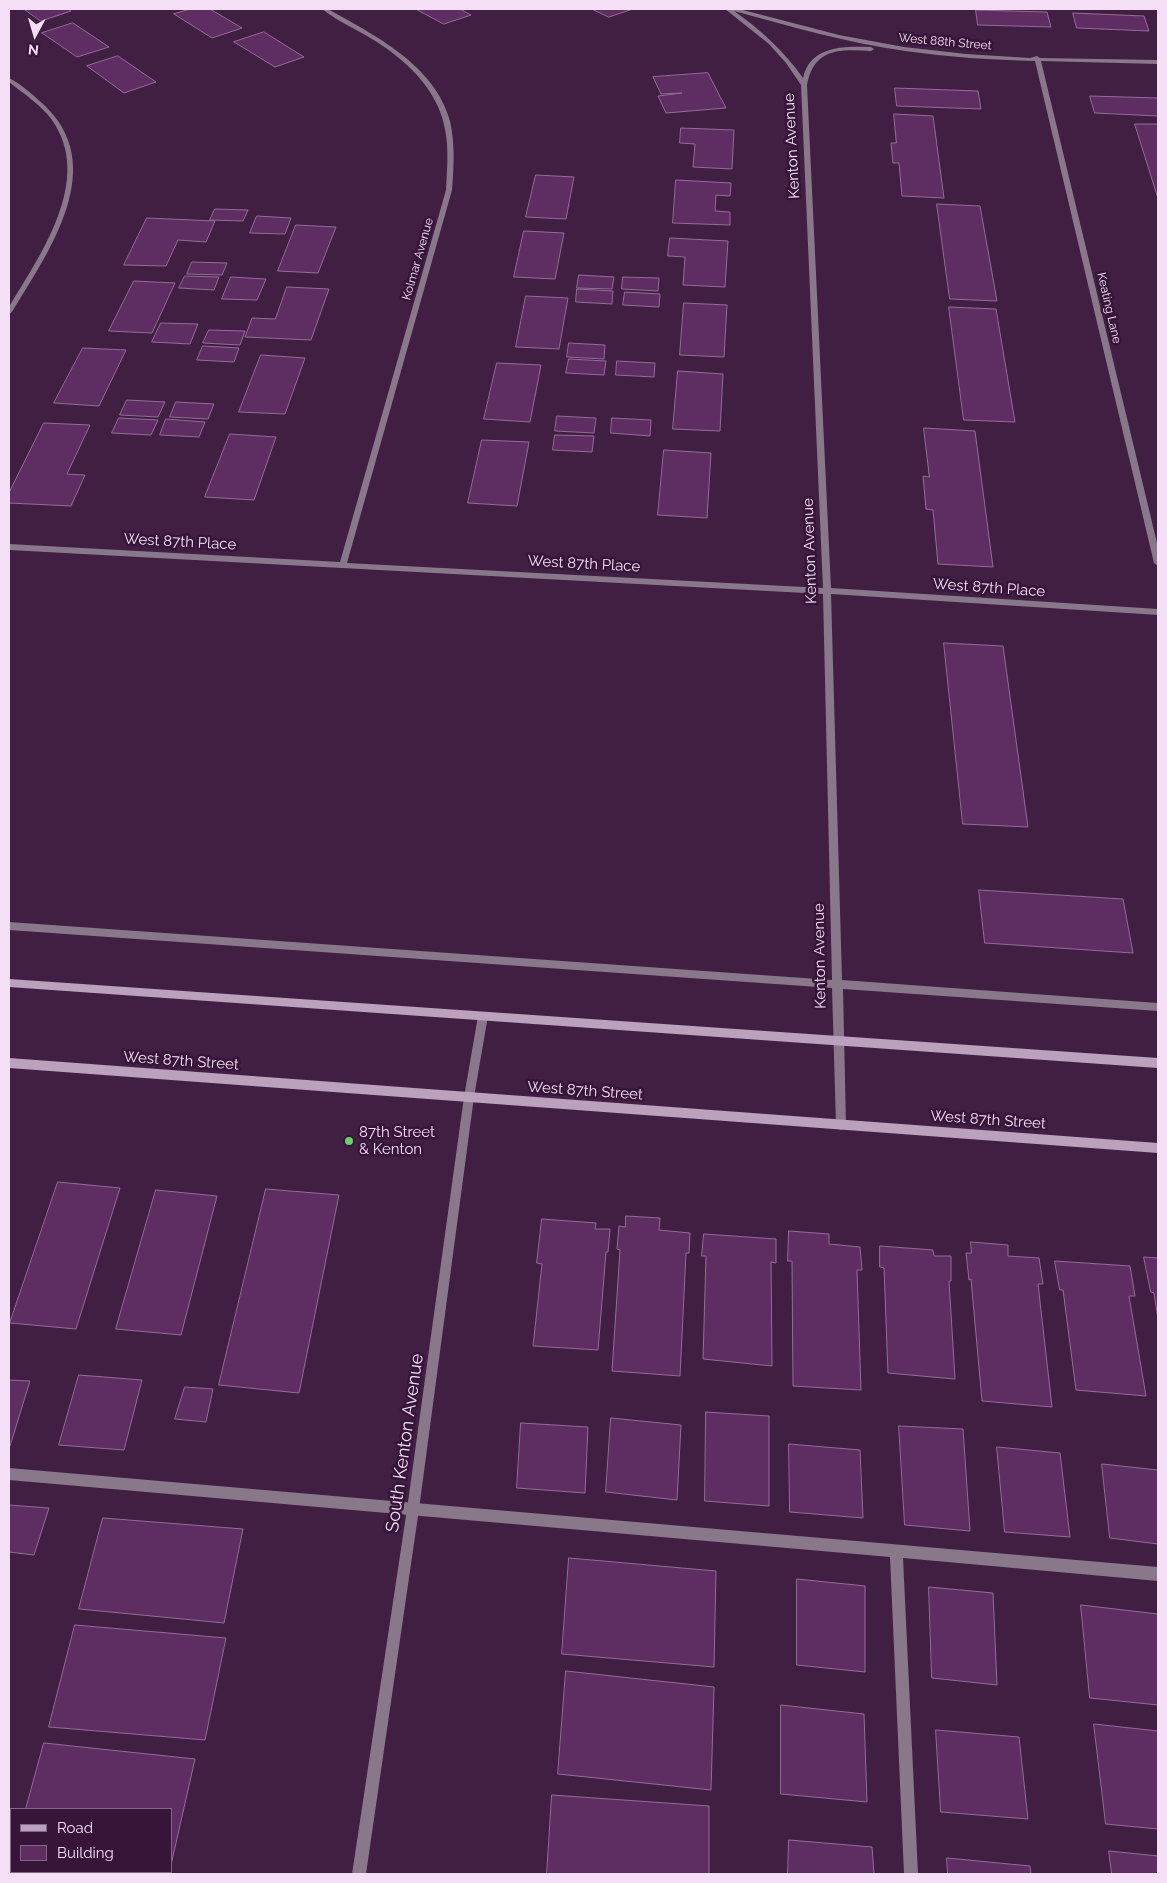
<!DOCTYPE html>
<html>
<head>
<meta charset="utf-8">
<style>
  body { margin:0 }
  #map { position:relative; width:1167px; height:1883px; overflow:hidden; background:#401f43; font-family:Raleway,sans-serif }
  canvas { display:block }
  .frame { position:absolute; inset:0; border:10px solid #f4dff6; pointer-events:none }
  .legend { position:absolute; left:10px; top:1808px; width:162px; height:65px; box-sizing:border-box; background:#361539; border:1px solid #826685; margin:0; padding:6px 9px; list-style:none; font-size:15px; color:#f4dff6 }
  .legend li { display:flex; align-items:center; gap:10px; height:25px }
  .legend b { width:25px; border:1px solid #826685 }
  .north { position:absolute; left:10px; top:10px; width:50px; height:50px; -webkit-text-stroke:4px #361539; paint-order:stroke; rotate:186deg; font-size:14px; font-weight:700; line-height:20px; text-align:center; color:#f4dff6 }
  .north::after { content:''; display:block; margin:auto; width:18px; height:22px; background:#f4dff6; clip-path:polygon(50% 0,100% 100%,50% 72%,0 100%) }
</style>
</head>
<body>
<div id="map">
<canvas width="1167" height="1883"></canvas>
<div class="frame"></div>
<ul class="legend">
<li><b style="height:6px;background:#bca1be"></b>Road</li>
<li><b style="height:14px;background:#5e2e62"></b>Building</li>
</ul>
<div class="north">N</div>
</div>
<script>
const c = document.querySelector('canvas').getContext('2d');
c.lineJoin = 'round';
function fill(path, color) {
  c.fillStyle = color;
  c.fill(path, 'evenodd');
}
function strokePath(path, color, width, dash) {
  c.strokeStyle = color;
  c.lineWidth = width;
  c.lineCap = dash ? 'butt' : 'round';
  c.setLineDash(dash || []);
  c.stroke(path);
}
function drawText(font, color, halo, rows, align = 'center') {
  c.font = font + ' Raleway,sans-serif';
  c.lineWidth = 5;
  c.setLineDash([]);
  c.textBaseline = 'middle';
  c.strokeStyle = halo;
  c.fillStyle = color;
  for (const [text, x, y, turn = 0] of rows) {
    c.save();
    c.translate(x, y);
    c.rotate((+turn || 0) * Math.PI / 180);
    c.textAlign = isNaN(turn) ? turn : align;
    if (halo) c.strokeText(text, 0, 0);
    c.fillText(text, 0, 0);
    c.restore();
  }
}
const building = new Path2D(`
  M 24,9 L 68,9 L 71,11 L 41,21 Z
  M 191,9 L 210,9 L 242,28 L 212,38 L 174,14 Z
  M 416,9 L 460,9 L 471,15 L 444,24 Z
  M 592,9 L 633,9 L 609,17 Z
  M 976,10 L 1047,12 L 1051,27 L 978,25 Z
  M 1073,13 L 1144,16 L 1149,31 L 1077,28 Z
  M 73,23 L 109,47 L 77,57 L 42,33 Z
  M 264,32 L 304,57 L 275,67 L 234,42 Z
  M 118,56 L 156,82 L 124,93 L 87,66 Z
  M 708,73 L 726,108 L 666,113 L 658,96 L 682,93 L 661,94 L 653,77 Z
  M 895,88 L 978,91 L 981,109 L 897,106 Z
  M 1090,96 L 1158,98 L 1158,116 L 1095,113 Z
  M 894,114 L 933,116 L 944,198 L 902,196 L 899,163 L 893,163 L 891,143 L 896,143 Z
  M 1135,124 L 1158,124 L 1158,198 Z
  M 681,128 L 734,130 L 732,169 L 693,167 L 695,144 L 680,143 Z
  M 536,175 L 574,177 L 566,219 L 526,217 Z
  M 676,180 L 731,183 L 730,196 L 716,195 L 715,211 L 730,212 L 730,225 L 673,223 Z
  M 937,204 L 980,206 L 997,301 L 950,299 Z
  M 215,209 L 248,210 L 243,221 L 210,220 Z
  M 257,216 L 291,218 L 285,234 L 250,233 Z
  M 147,218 L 215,221 L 206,242 L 178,240 L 166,266 L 124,265 Z
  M 296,225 L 336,227 L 318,273 L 278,271 Z
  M 524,231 L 564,233 L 555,279 L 514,277 Z
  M 670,238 L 728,241 L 725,287 L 683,285 L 685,257 L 668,256 Z
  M 192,262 L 227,263 L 222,275 L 187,274 Z
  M 579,275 L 614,277 L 612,289 L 577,288 Z
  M 185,276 L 219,277 L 214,290 L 179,288 Z
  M 231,277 L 266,279 L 257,300 L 222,299 Z
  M 623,277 L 659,278 L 658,291 L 622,289 Z
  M 134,281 L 175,283 L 152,333 L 109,331 Z
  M 287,287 L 329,289 L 311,340 L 245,337 L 252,318 L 275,319 Z
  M 577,289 L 613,291 L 612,304 L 576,302 Z
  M 625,292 L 660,294 L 659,307 L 623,305 Z
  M 526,296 L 568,298 L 559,349 L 516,347 Z
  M 684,303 L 727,305 L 724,357 L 680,355 Z
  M 949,307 L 996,309 L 1015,422 L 964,420 Z
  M 161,323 L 198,324 L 190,344 L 152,342 Z
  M 209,330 L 245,331 L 240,345 L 203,343 Z
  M 569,343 L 605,345 L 604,359 L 567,357 Z
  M 203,346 L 239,348 L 234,362 L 197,360 Z
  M 83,348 L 126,350 L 99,406 L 54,403 Z
  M 261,355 L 305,358 L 285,414 L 239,412 Z
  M 569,359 L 606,361 L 604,375 L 566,373 Z
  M 617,361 L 655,363 L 654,377 L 616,375 Z
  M 497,363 L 541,365 L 530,422 L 484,419 Z
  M 678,371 L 723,374 L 720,431 L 673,429 Z
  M 127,400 L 165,402 L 158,417 L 120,415 Z
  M 176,402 L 214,404 L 208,419 L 170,417 Z
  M 557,416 L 596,418 L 594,433 L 555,431 Z
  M 119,418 L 158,420 L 151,435 L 112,433 Z
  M 612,418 L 651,420 L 650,436 L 611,433 Z
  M 166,419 L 205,422 L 199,437 L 160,435 Z
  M 44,423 L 90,425 L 67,474 L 85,475 L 71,506 L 9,503 L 9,493 Z
  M 924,428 L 975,431 L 993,567 L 938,564 L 933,510 L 926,509 L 923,476 L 929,477 Z
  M 230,434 L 276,437 L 254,500 L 205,497 Z
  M 555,435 L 594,436 L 592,452 L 553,450 Z
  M 482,440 L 529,442 L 517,506 L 468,503 Z
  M 664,450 L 711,453 L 707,518 L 658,515 Z
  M 944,643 L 1003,646 L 1028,827 L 963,824 Z
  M 979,890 L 1123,899 L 1133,953 L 985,943 Z
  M 58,1182 L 120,1188 L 76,1329 L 10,1323 Z
  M 266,1189 L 339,1195 L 299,1393 L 219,1385 Z
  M 156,1190 L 217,1196 L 181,1335 L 116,1329 Z
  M 626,1216 L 660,1218 L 659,1230 L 690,1233 L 689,1253 L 686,1253 L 680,1376 L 612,1371 L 620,1250 L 617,1249 L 619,1226 L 625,1227 Z
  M 542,1219 L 596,1223 L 595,1229 L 610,1229 L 608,1252 L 606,1252 L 598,1350 L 533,1346 L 542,1264 L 537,1263 Z
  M 789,1231 L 829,1234 L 829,1244 L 860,1247 L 862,1270 L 857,1270 L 861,1390 L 793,1386 L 792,1261 L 788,1261 Z
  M 704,1234 L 776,1239 L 776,1263 L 771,1262 L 772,1366 L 703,1359 L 706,1256 L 702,1256 Z
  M 971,1242 L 1008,1245 L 1008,1256 L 1039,1258 L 1043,1284 L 1038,1284 L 1052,1407 L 982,1401 L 971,1279 L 969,1280 L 966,1253 L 971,1253 Z
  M 880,1246 L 933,1250 L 934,1256 L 951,1256 L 951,1281 L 949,1281 L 955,1379 L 888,1373 L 884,1268 L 880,1267 Z
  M 1144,1257 L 1158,1258 L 1158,1319 L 1154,1293 L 1151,1292 Z
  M 1055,1261 L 1130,1266 L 1135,1296 L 1129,1296 L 1146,1396 L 1076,1390 L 1063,1290 L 1060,1290 Z
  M 79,1375 L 142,1380 L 124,1450 L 59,1445 Z
  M 9,1380 L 30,1381 L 10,1446 L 9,1446 Z
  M 185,1387 L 213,1389 L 206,1422 L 175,1419 Z
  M 706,1412 L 769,1416 L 769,1506 L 705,1501 Z
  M 611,1418 L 681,1425 L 677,1500 L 606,1492 Z
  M 521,1423 L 588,1427 L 585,1493 L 517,1488 Z
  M 899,1426 L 963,1429 L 970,1531 L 905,1525 Z
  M 789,1444 L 860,1450 L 863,1518 L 790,1512 Z
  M 997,1447 L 1060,1453 L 1070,1537 L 1005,1532 Z
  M 1102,1464 L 1158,1470 L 1158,1544 L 1110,1538 Z
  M 9,1505 L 49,1508 L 34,1555 L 9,1552 Z
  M 103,1518 L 243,1529 L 224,1623 L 79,1609 Z
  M 569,1558 L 716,1571 L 714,1667 L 562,1654 Z
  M 797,1579 L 865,1586 L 865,1672 L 797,1665 Z
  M 929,1587 L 993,1593 L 997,1685 L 932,1678 Z
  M 1081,1605 L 1158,1614 L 1158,1705 L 1090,1698 Z
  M 75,1625 L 226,1638 L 205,1740 L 49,1727 Z
  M 566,1671 L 714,1687 L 711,1790 L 558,1774 Z
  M 781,1705 L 864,1714 L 867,1802 L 781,1794 Z
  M 1094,1724 L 1158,1731 L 1158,1829 L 1106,1824 Z
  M 936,1730 L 1019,1737 L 1028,1819 L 941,1812 Z
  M 44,1743 L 195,1759 L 171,1865 L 171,1809 L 26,1809 Z
  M 552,1795 L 709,1806 L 709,1874 L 547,1874 Z
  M 789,1840 L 872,1847 L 874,1874 L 788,1874 Z
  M 1109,1851 L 1158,1856 L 1158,1874 L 1112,1874 Z
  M 947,1858 L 1030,1866 L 1031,1874 L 948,1874 Z`);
fill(building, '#5e2e62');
strokePath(building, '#936d96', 1);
fill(new Path2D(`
  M 9,1468 L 1158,1567 L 1158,1581 L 903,1558 L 918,1874 L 904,1874 L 890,1557 L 9,1480 Z`), '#89788a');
fill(new Path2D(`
  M 322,9 L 328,9 C 374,35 435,65 450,121 C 455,143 454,167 452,190 L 347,563 L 823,588 L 801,85 L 786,63 L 769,44 L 725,9 L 739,9 L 839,35 L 904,47 L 966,54 L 1030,58 L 1037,56 L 1040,58 L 1158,60 L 1158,64 L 1041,61 L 1158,547 L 1158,566 L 1154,563 L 1035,61 C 992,60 948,57 905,51 C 847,43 790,26 734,11 C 760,29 784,51 803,78 C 810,46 843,46 871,47 L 874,49 L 871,51 C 839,49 814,48 807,85 L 831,588 L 1158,609 L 1158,615 L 831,594 L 842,980 L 1158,1003 L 1158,1011 L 843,989 L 846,1125 L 845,1128 L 841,1130 L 837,1128 L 836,1125 L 832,988 L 9,930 L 9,922 L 832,980 L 823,594 L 9,550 L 9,544 L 340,562 L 446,190 C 447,170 449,149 445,129 C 438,89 405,59 372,39 C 356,29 337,21 322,9 Z
  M 9,78 C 21,84 33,95 42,103 C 111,165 49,251 12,312 L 9,314 L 9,307 C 40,255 94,180 52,120 C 41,105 24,94 9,82 Z
  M 483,1012 L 487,1013 L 488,1016 L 474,1097 L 419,1509 L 366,1874 L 352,1874 L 407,1509 L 464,1097 L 478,1016 L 479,1013 Z`), '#89788a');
fill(new Path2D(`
  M 9,979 L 1158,1058 L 1158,1068 L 9,987 Z
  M 9,1058 L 1158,1143 L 1158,1153 L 9,1068 Z`), '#bca1be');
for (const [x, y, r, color] of [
  [349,1141,5,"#65d467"]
]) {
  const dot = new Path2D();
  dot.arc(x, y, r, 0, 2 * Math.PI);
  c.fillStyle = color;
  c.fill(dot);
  strokePath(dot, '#361539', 2);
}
drawText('12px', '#f4dff6', '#361539', [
  ["West 88th Street",945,42,5],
  ["Kolmar Avenue",418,259,-74],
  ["Keating Lane",1109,308,77]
]);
drawText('15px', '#f4dff6', '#361539', [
  ["Kenton Avenue",792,146,-93],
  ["West 87th Place",180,542,3],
  ["Kenton Avenue",810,551,-92],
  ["West 87th Place",584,564,3],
  ["West 87th Place",989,588,4],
  ["Kenton Avenue",820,956,-91],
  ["West 87th Street",181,1061,4],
  ["West 87th Street",585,1091,4],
  ["West 87th Street",988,1120,4]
]);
drawText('15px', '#f4dff6', '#361539', [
  ["87th Street",359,1132],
  ["& Kenton",359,1149]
], 'left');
drawText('18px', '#f4dff6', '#361539', [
  ["South Kenton Avenue",405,1443,-82]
]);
</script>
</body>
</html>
